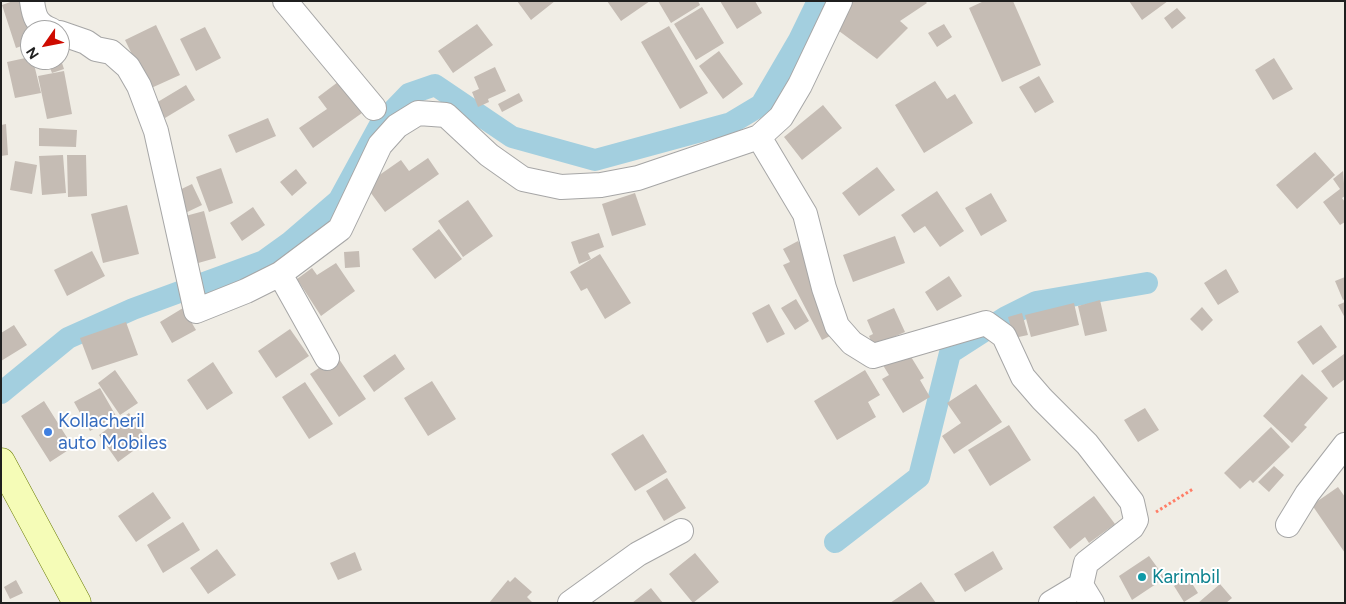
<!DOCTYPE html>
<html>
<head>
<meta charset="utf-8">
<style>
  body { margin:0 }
  #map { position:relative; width:1346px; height:604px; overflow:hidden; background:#f0ede5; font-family:Figtree,sans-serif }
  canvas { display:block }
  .frame { position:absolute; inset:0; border:2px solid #1f1f1f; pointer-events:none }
  .north { position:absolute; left:20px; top:20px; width:50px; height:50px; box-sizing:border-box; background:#fff; border:1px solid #a5a5a5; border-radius:50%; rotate:237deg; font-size:14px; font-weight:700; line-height:20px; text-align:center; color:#1f1f1f }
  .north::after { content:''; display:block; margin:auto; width:18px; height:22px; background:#ce0b00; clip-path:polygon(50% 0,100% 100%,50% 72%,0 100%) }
</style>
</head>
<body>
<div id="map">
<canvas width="1346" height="604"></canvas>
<div class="frame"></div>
<div class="north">N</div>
</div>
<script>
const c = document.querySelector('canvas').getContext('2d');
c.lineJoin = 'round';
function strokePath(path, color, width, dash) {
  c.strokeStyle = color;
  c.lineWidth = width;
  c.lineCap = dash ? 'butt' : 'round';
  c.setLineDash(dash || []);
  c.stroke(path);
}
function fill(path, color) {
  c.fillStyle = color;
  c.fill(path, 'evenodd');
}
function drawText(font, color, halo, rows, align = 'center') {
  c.font = font + ' Figtree,sans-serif';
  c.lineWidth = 4;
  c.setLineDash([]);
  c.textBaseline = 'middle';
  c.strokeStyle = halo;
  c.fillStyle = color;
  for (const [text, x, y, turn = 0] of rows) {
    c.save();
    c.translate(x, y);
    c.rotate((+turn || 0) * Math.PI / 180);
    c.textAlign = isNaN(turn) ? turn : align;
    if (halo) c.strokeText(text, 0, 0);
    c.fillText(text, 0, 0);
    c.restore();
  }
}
strokePath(new Path2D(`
  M 1,393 L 68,338 L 133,309 L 264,261 L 289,243 L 339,200 L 381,123 L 409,94 L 435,85 L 512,137 L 595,160 L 731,123 L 761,105 L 799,40 L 818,1
  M 835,542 L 919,477 L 950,353 L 1006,317 L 1036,302 L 1147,283`), '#a3cfdf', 22);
fill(new Path2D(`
  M 13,1 L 28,1 L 37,30 L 30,30 L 30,43 L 16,48 L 2,5 Z
  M 517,1 L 555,1 L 531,20 Z
  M 607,1 L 650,1 L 621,21 Z
  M 658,1 L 698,1 L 700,5 L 671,23 Z
  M 720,1 L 755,1 L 762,13 L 737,29 Z
  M 851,1 L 925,1 L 927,3 L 900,21 L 908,28 L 877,59 L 839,31 Z
  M 984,1 L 1013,1 L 1041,65 L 1002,82 L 969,8 Z
  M 1129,1 L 1168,1 L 1142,20 Z
  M 702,7 L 724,43 L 696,60 L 674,24 Z
  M 1177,8 L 1186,18 L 1172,29 L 1164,18 Z
  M 477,24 L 493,45 L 453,73 L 438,51 Z
  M 944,24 L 952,37 L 937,47 L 928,33 Z
  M 156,25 L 180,75 L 149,89 L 125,40 Z
  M 669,26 L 708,93 L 680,109 L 641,42 Z
  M 205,27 L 221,58 L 196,71 L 180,39 Z
  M 719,51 L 743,84 L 723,99 L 699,66 Z
  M 30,57 L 30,60 L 33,60 L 41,93 L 15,98 L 7,62 Z
  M 1274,58 L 1293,89 L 1273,100 L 1255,70 Z
  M 47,60 L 61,60 L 64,69 L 52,73 Z
  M 495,67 L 506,91 L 488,99 L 489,102 L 478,107 L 472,92 L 479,89 L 474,77 Z
  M 64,71 L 72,114 L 47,119 L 38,76 Z
  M 1039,76 L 1054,102 L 1035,113 L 1019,87 Z
  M 935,81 L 947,99 L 955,94 L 973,123 L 924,153 L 895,105 Z
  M 338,82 L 362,113 L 313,148 L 299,128 L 327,109 L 318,97 Z
  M 186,85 L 195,100 L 165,118 L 156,103 Z
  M 519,93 L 523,101 L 502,112 L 498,104 Z
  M 823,105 L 842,128 L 802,160 L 784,137 Z
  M 268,118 L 276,136 L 236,153 L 228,135 Z
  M 6,124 L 8,155 L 1,156 L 1,125 Z
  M 39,128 L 77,130 L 76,147 L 39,146 Z
  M 1315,152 L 1335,175 L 1297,209 L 1276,185 Z
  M 63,155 L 66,193 L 42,195 L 39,156 Z
  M 67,155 L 86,155 L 87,196 L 68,197 Z
  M 428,158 L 439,174 L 385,212 L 365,185 L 401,160 L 409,171 Z
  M 15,161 L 37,165 L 32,194 L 10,190 Z
  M 877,167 L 895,190 L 859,216 L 842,193 Z
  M 221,168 L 233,203 L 209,212 L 196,177 Z
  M 296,169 L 307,183 L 292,196 L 280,182 Z
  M 1343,171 L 1345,196 L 1342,198 L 1345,202 L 1345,222 L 1340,225 L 1323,202 L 1340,189 L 1333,179 Z
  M 192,184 L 202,205 L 179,216 L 169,195 Z
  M 937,191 L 964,231 L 940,247 L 925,226 L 914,233 L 901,215 Z
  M 635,193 L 646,225 L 612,236 L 602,204 Z
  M 991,193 L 1007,221 L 981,236 L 965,208 Z
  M 468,200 L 493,236 L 463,257 L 438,221 Z
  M 127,205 L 139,254 L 103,263 L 91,214 Z
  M 253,207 L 265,225 L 242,241 L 230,223 Z
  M 204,211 L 216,258 L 191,265 L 178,218 Z
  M 439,229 L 462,259 L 435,279 L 412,249 Z
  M 599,233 L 604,247 L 588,253 L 591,259 L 579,264 L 571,242 Z
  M 895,236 L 905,263 L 853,282 L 843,255 Z
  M 798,241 L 844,329 L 822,340 L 783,265 L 790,262 L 783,249 Z
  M 92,251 L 105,276 L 67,296 L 54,270 Z
  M 359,251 L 360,267 L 345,268 L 344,252 Z
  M 600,254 L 631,303 L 605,319 L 587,288 L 581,291 L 570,272 Z
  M 336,263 L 355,291 L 321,316 L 297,279 L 312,268 L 317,275 Z
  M 1226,269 L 1239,292 L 1218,305 L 1204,283 Z
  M 949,276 L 962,296 L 937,311 L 925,292 Z
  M 1345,277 L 1345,299 L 1343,300 L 1335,281 Z
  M 796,299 L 809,321 L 795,330 L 781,308 Z
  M 1100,300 L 1107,331 L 1085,336 L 1078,306 Z
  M 1345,302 L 1345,318 L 1338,305 Z
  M 1074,303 L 1079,325 L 1031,337 L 1025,315 Z
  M 769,304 L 785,334 L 767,343 L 752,313 Z
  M 1202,307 L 1213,320 L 1202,331 L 1190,319 Z
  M 183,308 L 196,330 L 172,343 L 160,322 Z
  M 894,308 L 905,332 L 873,346 L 869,336 L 873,334 L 867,320 Z
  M 1022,313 L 1028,335 L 1014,338 L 1008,317 Z
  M 126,322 L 138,355 L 92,370 L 80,338 Z
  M 14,325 L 27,345 L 1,361 L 1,333 Z
  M 1321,325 L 1337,347 L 1313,365 L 1297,342 Z
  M 290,329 L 309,356 L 276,378 L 258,351 Z
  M 905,347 L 924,378 L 920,380 L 930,397 L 903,413 L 882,379 L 889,375 L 881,362 Z
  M 395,354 L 405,369 L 374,392 L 363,376 Z
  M 1344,354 L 1345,379 L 1333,388 L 1321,371 Z
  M 337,356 L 366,399 L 339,417 L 310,374 Z
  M 213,362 L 233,393 L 207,410 L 187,380 Z
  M 115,370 L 138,403 L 120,415 L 98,383 Z
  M 865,370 L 880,395 L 868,402 L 876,417 L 837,440 L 814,401 Z
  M 1302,374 L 1328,398 L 1304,425 L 1307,427 L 1292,443 L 1263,416 Z
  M 432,381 L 456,419 L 428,436 L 404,398 Z
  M 305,382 L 333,424 L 309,439 L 282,397 Z
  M 976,384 L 1002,422 L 954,454 L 942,436 L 961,423 L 947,403 Z
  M 100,388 L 116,416 L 90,431 L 74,402 Z
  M 44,401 L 73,447 L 50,462 L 21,416 Z
  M 1145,408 L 1159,430 L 1138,442 L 1124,420 Z
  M 129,413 L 148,440 L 118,462 L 99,435 Z
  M 1009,425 L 1031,460 L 990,486 L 968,450 Z
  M 1271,427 L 1290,447 L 1253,483 L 1250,480 L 1240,489 L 1224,473 Z
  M 643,434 L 667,472 L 635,491 L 611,454 Z
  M 1274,466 L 1284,475 L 1269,492 L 1258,482 Z
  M 667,478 L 686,508 L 664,521 L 646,491 Z
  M 1338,487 L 1345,497 L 1345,553 L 1312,505 Z
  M 153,492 L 171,518 L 136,542 L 118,516 Z
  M 1094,496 L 1115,524 L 1089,543 L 1085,537 L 1070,549 L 1053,527 Z
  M 183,522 L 200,550 L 163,573 L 147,545 Z
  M 217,549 L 236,575 L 208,594 L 190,568 Z
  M 993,551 L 1003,569 L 965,592 L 954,574 Z
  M 355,552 L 362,570 L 338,580 L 330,563 Z
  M 695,553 L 719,582 L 693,603 L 669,574 Z
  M 1149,556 L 1165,578 L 1132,600 L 1119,576 Z
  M 515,577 L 532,592 L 527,597 L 533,603 L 489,603 L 508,580 L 510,582 Z
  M 1188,577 L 1198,593 L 1184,602 L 1174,586 Z
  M 16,580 L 23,593 L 10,599 L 4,587 Z
  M 921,582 L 936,603 L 890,603 Z
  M 1220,584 L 1232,598 L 1226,603 L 1198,603 Z
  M 651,588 L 663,603 L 632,603 Z`), '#c5bcb4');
const street = new Path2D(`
  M 32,1 C 34,16 36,24 51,30
  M 285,1 L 374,108
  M 60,33 L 86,42 L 96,49 L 111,52 L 128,67 L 139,86 L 156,131 L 196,311 L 246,291 L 280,274 L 340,229 L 380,145 L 397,126 L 418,113 L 446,115 L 489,155 L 523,179 L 561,187 L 601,185 L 638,178 L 759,137 L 781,117 L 800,85 L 840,1
  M 759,137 L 805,214 L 824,288 L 837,326 L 852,343 L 873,356 L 986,323 L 1004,336 L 1023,377 L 1042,399 L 1087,444 L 1132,502 L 1136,520 L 1132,527 L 1086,563 L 1081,585
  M 280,274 L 327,358
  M 1288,525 L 1307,494 L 1345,445
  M 1081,585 L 1092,603
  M 570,603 L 638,554 L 681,531
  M 1051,603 L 1081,585`);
const secondary = new Path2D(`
  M 1,462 L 77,603`);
strokePath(street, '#a6a6a6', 26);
strokePath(secondary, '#687b00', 29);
strokePath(new Path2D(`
  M 1156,512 L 1193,489`), '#ff7e67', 3, [2.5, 2.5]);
strokePath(street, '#fff', 24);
strokePath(secondary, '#f5fcb7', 28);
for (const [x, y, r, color] of [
  [48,432,5,"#3f7fe0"],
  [1142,577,5,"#0f9aa8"]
]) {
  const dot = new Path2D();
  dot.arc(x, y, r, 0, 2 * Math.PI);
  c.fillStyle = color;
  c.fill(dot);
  strokePath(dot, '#fff', 2);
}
drawText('19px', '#366cbe', '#fff', [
  ["Kollacheril",58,421],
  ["auto Mobiles",58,443]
], 'left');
drawText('19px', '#0d838f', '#fff', [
  ["Karimbil",1152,577]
], 'left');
</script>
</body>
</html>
